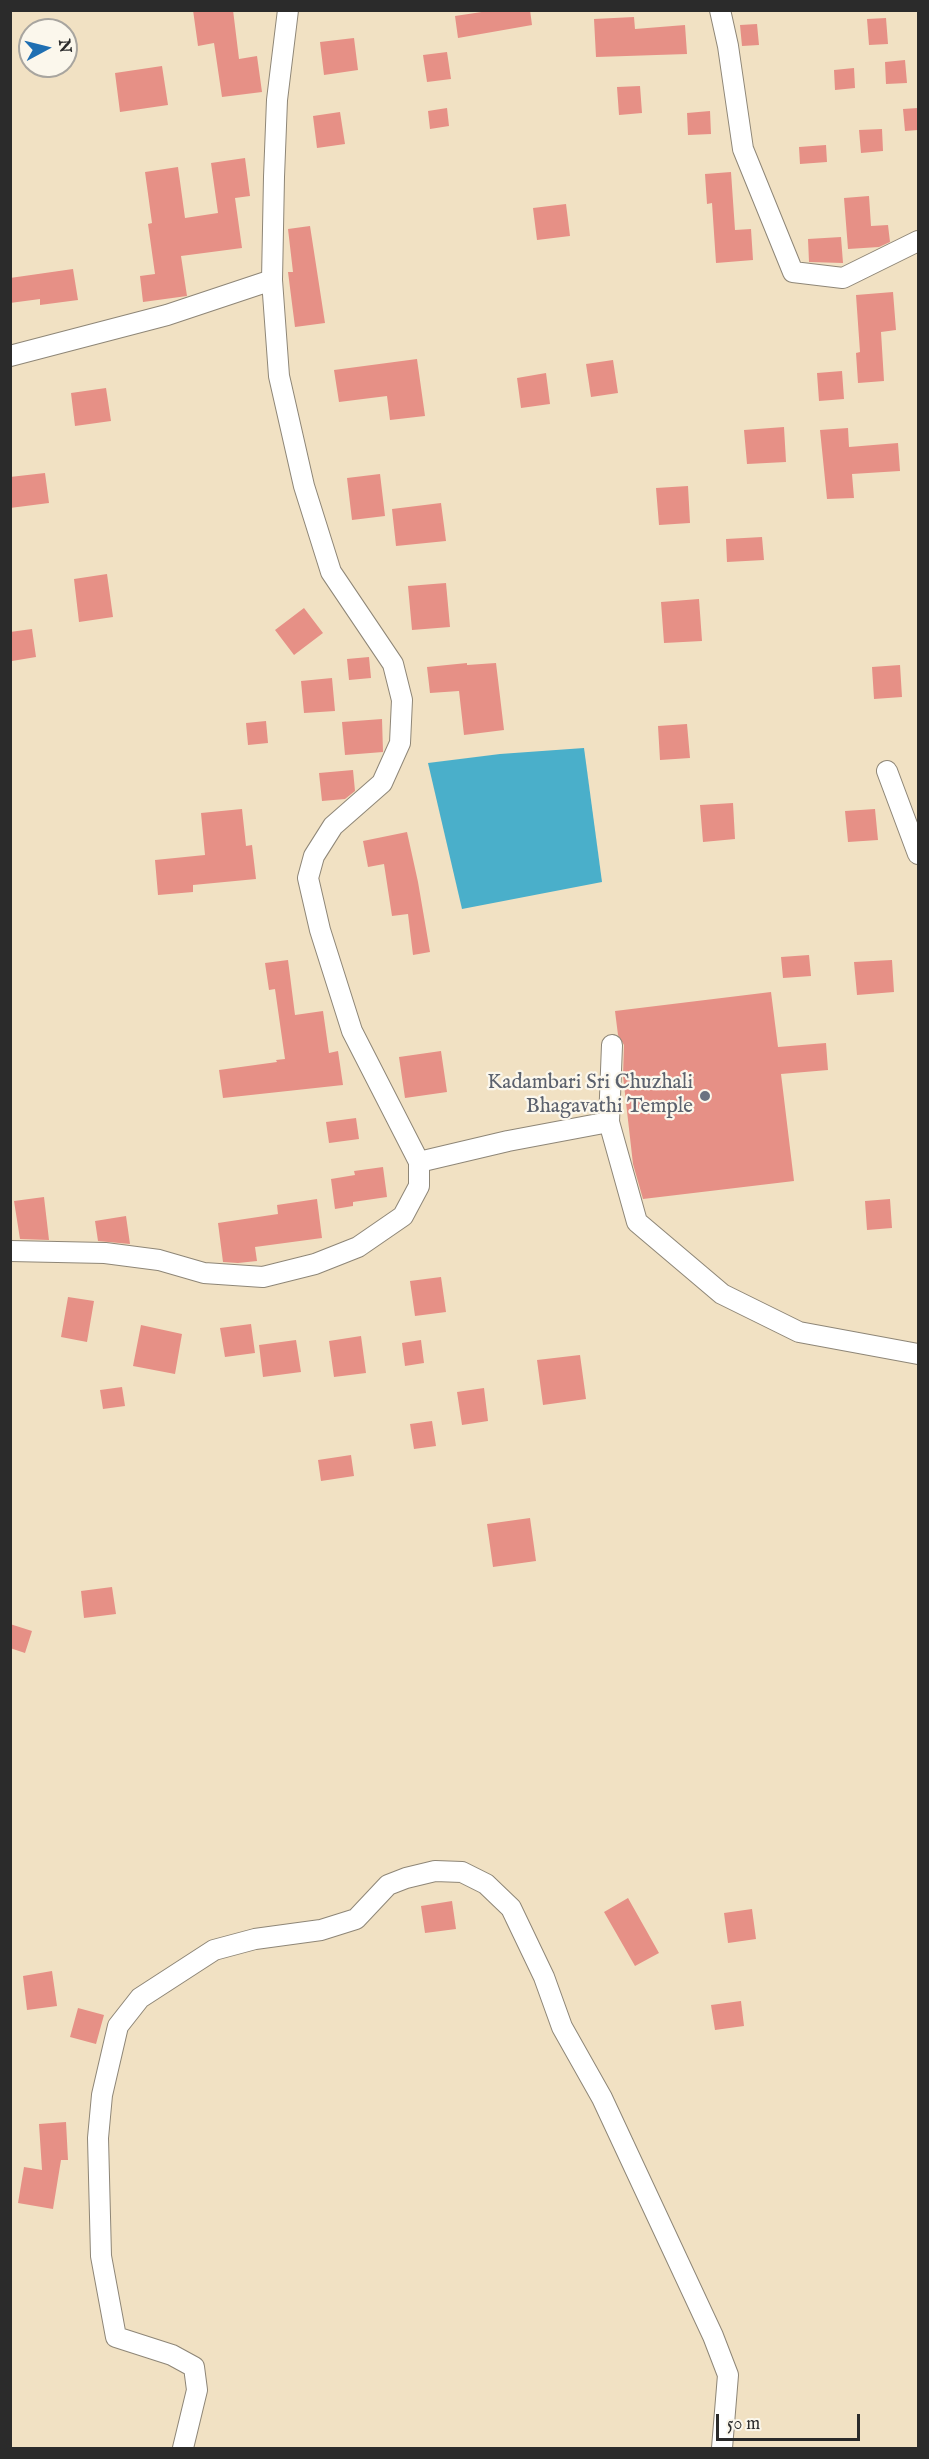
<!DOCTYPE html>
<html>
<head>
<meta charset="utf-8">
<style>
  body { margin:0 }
  #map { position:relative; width:929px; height:2459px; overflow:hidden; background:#f1e1c3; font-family:"IM FELL English",serif }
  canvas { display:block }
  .frame { position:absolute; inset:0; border:12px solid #2b2b2b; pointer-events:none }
  .north { position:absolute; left:18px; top:18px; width:60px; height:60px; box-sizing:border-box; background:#fbf7ec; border:2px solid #a8a59f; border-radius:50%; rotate:83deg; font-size:16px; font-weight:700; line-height:24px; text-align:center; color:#2b2b2b }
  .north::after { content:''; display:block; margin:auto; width:21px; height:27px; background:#1f6fb2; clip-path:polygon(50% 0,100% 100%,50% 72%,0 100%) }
  .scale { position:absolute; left:716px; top:2414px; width:144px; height:27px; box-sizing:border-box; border:3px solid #2b2b2b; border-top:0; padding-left:8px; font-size:18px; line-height:21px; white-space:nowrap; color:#2b2b2b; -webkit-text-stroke:4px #fbf7ec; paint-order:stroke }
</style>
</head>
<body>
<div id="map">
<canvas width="929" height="2459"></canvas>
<div class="frame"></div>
<div class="north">N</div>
<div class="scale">50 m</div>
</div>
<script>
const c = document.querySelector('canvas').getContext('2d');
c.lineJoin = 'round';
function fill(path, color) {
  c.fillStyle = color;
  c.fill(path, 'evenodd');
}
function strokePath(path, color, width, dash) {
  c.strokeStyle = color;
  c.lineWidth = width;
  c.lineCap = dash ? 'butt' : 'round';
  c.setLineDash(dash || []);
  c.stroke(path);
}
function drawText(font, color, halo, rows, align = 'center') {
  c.font = font + ' "IM FELL English",serif';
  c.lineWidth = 4.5;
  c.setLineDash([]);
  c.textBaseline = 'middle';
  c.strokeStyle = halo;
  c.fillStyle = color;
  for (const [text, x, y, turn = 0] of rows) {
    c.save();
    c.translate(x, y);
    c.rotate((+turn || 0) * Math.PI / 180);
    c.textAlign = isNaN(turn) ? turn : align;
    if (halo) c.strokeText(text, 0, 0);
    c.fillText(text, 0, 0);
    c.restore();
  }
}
fill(new Path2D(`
  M 584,748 L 602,882 L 462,909 L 428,763 L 500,754 Z`), '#4aafca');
fill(new Path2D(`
  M 193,10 L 233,10 L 239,59 L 257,56 L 262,92 L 222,97 L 214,43 L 198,46 Z
  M 495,10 L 530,10 L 532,25 L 458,38 L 455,16 Z
  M 634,17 L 635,29 L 685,25 L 687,54 L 596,57 L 594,19 Z
  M 886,18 L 888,44 L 869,45 L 867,19 Z
  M 757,24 L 759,45 L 742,46 L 740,25 Z
  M 354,38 L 358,70 L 324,75 L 320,42 Z
  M 447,52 L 451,79 L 427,82 L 423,55 Z
  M 905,60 L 907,83 L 886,84 L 885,62 Z
  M 162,66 L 168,105 L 120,112 L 115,73 Z
  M 854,68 L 855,88 L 835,90 L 834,70 Z
  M 640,86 L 642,113 L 619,115 L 617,87 Z
  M 447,108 L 449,126 L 430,129 L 428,111 Z
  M 918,108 L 918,130 L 905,131 L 903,109 Z
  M 710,111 L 711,134 L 688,135 L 687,113 Z
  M 340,112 L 345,144 L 317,148 L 313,116 Z
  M 882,129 L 883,151 L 861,153 L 859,130 Z
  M 826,145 L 827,162 L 800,164 L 799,147 Z
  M 245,158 L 250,196 L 235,198 L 242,248 L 181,256 L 187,296 L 143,302 L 140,276 L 155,274 L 148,224 L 152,223 L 145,172 L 178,167 L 185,218 L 218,213 L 211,163 Z
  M 731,172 L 735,230 L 751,229 L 753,260 L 716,263 L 712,203 L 707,204 L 705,174 Z
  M 869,196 L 871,226 L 888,225 L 890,242 L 879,247 L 848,249 L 844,198 Z
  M 566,204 L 570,236 L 537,240 L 533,208 Z
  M 310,226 L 325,323 L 295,327 L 288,272 L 293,272 L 288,229 Z
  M 841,237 L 843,263 L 809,262 L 808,239 Z
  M 73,269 L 78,300 L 40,305 L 40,299 L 10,303 L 10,278 Z
  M 893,292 L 896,330 L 881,332 L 884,381 L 858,383 L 856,353 L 860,352 L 856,295 Z
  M 417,359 L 425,416 L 390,420 L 387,396 L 339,402 L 334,370 Z
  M 613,360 L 618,393 L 591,397 L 586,364 Z
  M 842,371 L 844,399 L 819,401 L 817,373 Z
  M 546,373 L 550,404 L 521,408 L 517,378 Z
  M 106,388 L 111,421 L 75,426 L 71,393 Z
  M 784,427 L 786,462 L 747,464 L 744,430 Z
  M 848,428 L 849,447 L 898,443 L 900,471 L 852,474 L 854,498 L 827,499 L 820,430 Z
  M 45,473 L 49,503 L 10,508 L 10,477 Z
  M 380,474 L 385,516 L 352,520 L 347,478 Z
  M 688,486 L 690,523 L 659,525 L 656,488 Z
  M 441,503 L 446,541 L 396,546 L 392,509 Z
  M 762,537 L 764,560 L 727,562 L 726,539 Z
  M 107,574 L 113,617 L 79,622 L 74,579 Z
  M 446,583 L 450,627 L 412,630 L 408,586 Z
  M 699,599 L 702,641 L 664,643 L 661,602 Z
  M 304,608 L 323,633 L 294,655 L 275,630 Z
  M 32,629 L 36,657 L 12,661 L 10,632 Z
  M 369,657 L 371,678 L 349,680 L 347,659 Z
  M 467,663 L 467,665 L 496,663 L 504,730 L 464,735 L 459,691 L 430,693 L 427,667 Z
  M 900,665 L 902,697 L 874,699 L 872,667 Z
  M 332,678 L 335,711 L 304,713 L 301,681 Z
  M 382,719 L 383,752 L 345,755 L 342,722 Z
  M 266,721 L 268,743 L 248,745 L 246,723 Z
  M 687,724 L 690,758 L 660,760 L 658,726 Z
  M 353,770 L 355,791 L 345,799 L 322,801 L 319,773 Z
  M 733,803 L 735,839 L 703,842 L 700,805 Z
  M 242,809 L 246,846 L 252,845 L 256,879 L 193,885 L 193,892 L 158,895 L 155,860 L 205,855 L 201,813 Z
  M 875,809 L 878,840 L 848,842 L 845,811 Z
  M 407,832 L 418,882 L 430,952 L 413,955 L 408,914 L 392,916 L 384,864 L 368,867 L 363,841 Z
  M 809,955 L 811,976 L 783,978 L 781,957 Z
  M 288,960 L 295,1015 L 323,1011 L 329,1053 L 338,1051 L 343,1085 L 223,1098 L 219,1070 L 277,1062 L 276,1060 L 285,1059 L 275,989 L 269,990 L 265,963 Z
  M 892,960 L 894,992 L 857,995 L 854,962 Z
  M 771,992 L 778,1047 L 826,1043 L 828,1070 L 781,1074 L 794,1181 L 643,1199 L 633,1164 L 623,1076 L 624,1045 L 618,1035 L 615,1011 Z
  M 441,1051 L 447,1092 L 405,1098 L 399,1057 Z
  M 356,1118 L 359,1139 L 329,1143 L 326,1122 Z
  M 383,1167 L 387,1197 L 353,1202 L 353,1206 L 335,1209 L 331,1179 L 355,1175 L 354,1171 Z
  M 44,1197 L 49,1240 L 20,1239 L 14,1201 Z
  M 317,1199 L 322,1238 L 255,1247 L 257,1261 L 238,1263 L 223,1262 L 218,1223 L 278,1214 L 277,1205 Z
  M 890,1199 L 892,1228 L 867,1230 L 865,1201 Z
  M 126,1216 L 130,1244 L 98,1241 L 95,1221 Z
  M 441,1277 L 446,1312 L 415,1316 L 410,1281 Z
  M 68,1297 L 94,1301 L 87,1342 L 61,1337 Z
  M 251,1324 L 255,1353 L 225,1357 L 220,1328 Z
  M 141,1325 L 182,1334 L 175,1374 L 133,1366 Z
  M 361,1336 L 366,1373 L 334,1377 L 329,1341 Z
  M 296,1340 L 301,1372 L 263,1377 L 259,1345 Z
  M 421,1340 L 424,1363 L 405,1366 L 402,1343 Z
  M 580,1355 L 586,1399 L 543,1405 L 537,1360 Z
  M 122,1387 L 125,1406 L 103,1409 L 100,1390 Z
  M 484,1388 L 488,1421 L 462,1425 L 457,1392 Z
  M 432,1421 L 436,1446 L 414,1449 L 410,1424 Z
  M 351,1455 L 354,1476 L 321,1481 L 318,1460 Z
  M 530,1518 L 536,1561 L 493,1567 L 487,1524 Z
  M 112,1587 L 116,1614 L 84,1618 L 81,1591 Z
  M 10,1624 L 32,1631 L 25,1653 L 10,1648 Z
  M 628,1898 L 659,1953 L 635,1966 L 604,1912 Z
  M 452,1901 L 456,1929 L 425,1933 L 421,1906 Z
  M 752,1909 L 756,1939 L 728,1943 L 724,1913 Z
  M 52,1971 L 57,2006 L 27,2010 L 23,1976 Z
  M 741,2001 L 744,2026 L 715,2030 L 711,2005 Z
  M 78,2008 L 104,2015 L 96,2044 L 70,2037 Z
  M 66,2122 L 68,2160 L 61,2160 L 53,2209 L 18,2203 L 24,2167 L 42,2170 L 39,2124 Z`), '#e69086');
const minor = new Path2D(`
  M 720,10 L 728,46 L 743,149 L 793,272 L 843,278 L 918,241
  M 10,356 L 167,315 L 272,280
  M 887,771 L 918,854
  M 609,1122 L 612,1045
  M 419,1162 L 508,1141 L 609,1122 L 637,1222 L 722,1294 L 799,1332 L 918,1354
  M 10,1251 L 105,1253 L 159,1260 L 204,1273 L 263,1277 L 315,1264 L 358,1247 L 403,1216 L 419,1186 L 419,1162 L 352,1031 L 320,930 L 308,878 L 314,856 L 333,826 L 382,783 L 400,743 L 402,700 L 393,664 L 331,572 L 304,486 L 279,376 L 272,280 L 274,177 L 277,100 L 288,10
  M 183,2448 L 197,2390 L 194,2367 L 172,2355 L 116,2337 L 101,2256 L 98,2138 L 102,2095 L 118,2026 L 140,1998 L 214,1950 L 255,1939 L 321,1930 L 356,1919 L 388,1885 L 406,1878 L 435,1871 L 462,1872 L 486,1884 L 511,1908 L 544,1977 L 562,2027 L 602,2098 L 713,2336 L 728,2375 L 722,2448`);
strokePath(minor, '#8e8677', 22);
strokePath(minor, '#fff', 20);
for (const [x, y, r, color] of [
  [705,1096,6,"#6b7280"]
]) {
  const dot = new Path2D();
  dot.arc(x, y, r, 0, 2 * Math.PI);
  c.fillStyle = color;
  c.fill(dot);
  strokePath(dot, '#fbf7ec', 2);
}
drawText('21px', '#5b616d', '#fbf7ec', [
  ["Kadambari Sri Chuzhali",693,1084],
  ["Bhagavathi Temple",693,1108]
], 'right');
</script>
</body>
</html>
